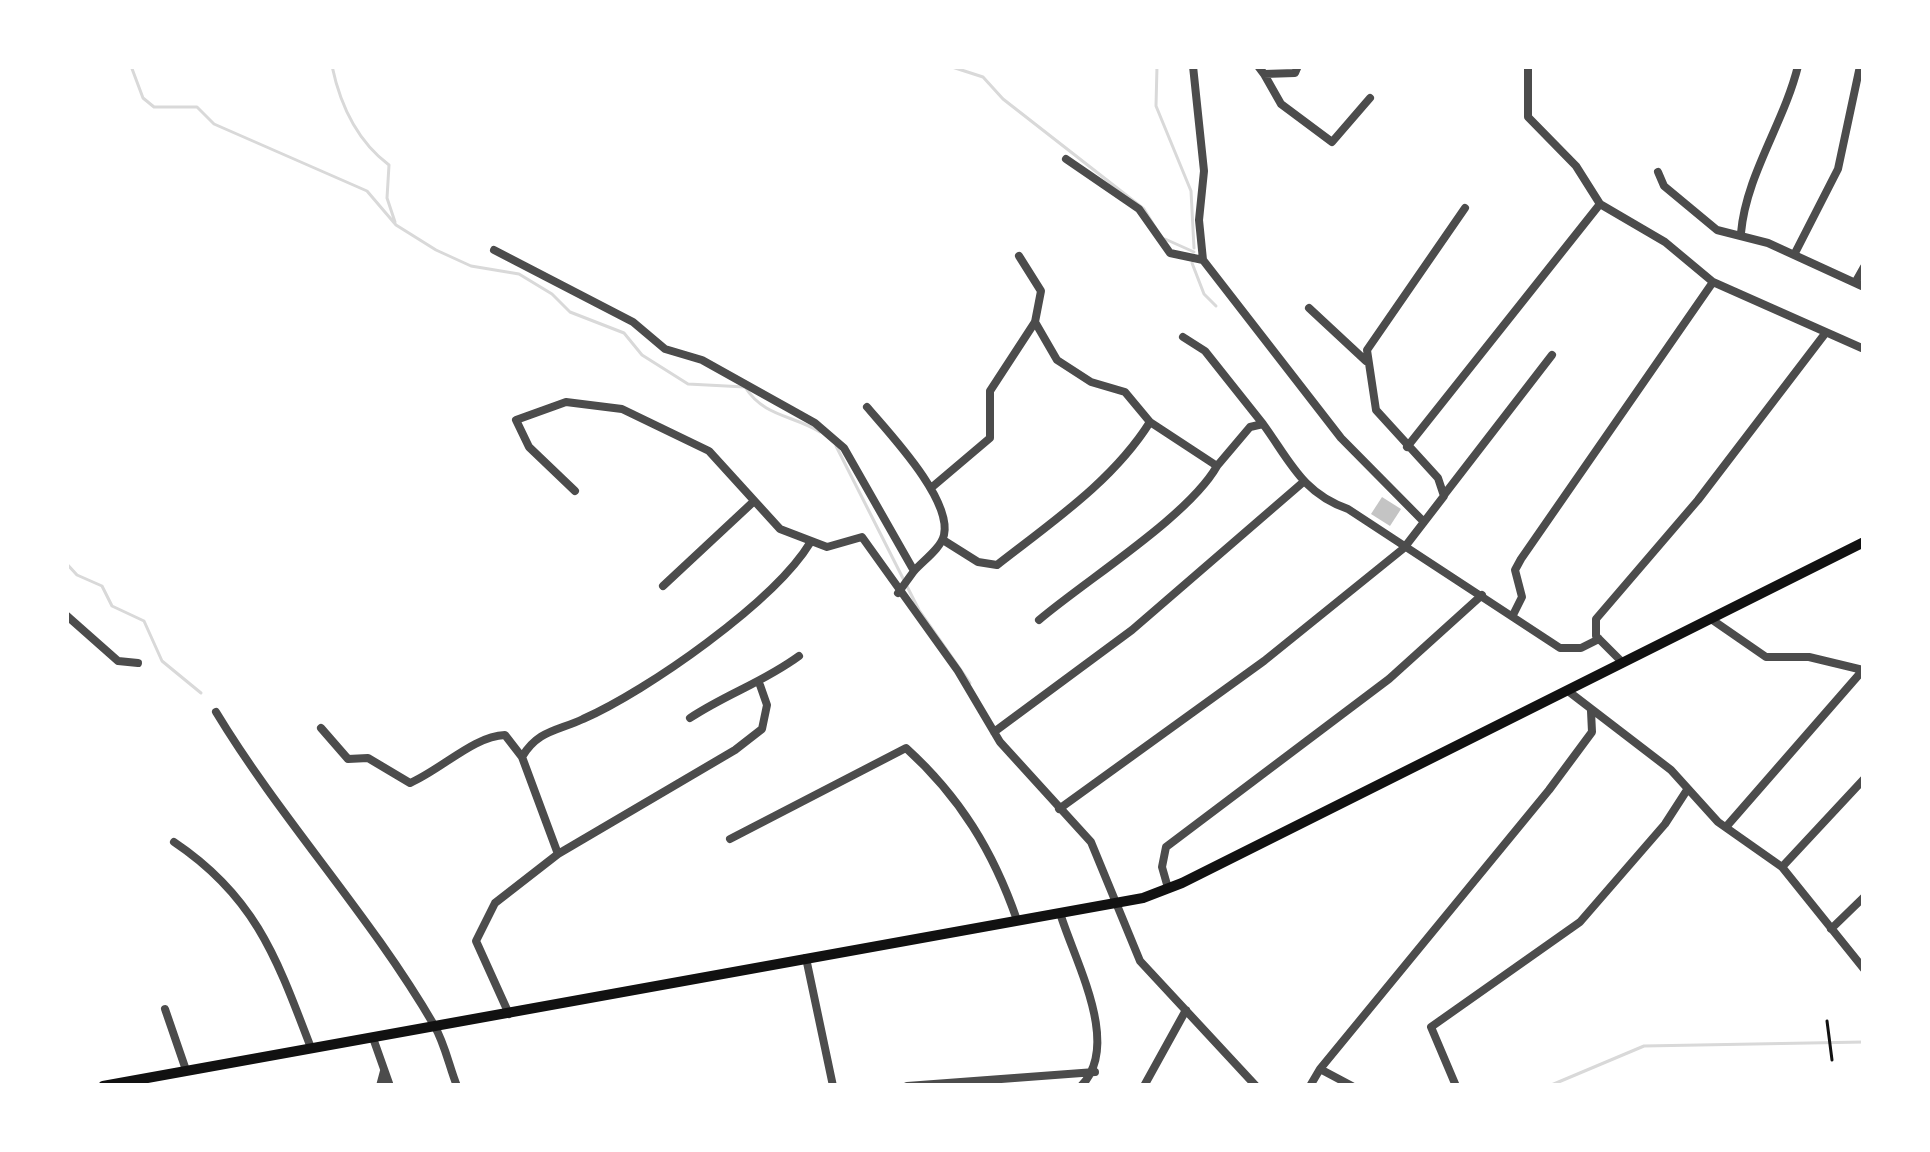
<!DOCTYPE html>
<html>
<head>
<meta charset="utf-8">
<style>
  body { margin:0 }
  #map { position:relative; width:1930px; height:1152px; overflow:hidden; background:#fff; font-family:Roboto,sans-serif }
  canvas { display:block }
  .frame { position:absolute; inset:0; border:69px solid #fff; pointer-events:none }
</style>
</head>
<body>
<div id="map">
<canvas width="1930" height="1152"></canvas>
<div class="frame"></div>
</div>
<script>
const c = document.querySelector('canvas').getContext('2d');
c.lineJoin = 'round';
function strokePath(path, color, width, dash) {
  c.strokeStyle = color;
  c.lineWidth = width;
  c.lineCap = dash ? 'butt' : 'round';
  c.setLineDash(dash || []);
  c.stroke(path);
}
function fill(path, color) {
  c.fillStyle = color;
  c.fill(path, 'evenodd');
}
strokePath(new Path2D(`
  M 131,66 L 143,98 L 154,107 L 197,107 L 214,124 L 367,191 L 396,225 L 436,250 L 471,266 L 519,274 L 552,294 L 570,312 L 624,333 L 642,355 L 688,384 L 745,387 C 764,417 793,415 820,432
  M 332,66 C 340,104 357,141 389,165 L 387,198 L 395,222
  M 949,66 L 983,77 L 1003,99 L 1144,209 L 1158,232
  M 1157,66 L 1156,106 L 1191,191 L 1194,248
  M 1165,239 L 1194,252
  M 1192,263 L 1204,294 L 1216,306
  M 836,446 L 919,610 L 970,683
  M 66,563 L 77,575 L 102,586 L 112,606 L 144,621 L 162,661 L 201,693
  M 1549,1086 L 1644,1046 L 1864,1042`), '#d9d9d9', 3);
fill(new Path2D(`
  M 1382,497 L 1401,509 L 1390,526 L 1371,514 Z`), '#c4c4c4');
strokePath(new Path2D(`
  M 1827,1021 L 1832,1060`), '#111', 3);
strokePath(new Path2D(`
  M 1258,66 L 1264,74 L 1295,73 L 1298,66
  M 1528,66 L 1528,117 L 1576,166 L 1600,204 L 1665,242 L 1713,282 L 1864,349
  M 1264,74 L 1281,104 L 1332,142 L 1370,98
  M 1066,159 L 1139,209 L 1170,253 L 1203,260
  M 1658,172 L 1664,186 L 1717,230 L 1768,243 L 1864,287
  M 1741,233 C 1746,175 1784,123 1798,66
  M 494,250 L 633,322 L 665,349 L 702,360 L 815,423 L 844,448 L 914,571 L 898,593
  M 1794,255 L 1838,169 L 1860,66
  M 1855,283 L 1864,267
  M 1309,308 L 1366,361
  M 1035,322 L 1057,360 L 1091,382 L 1125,392 L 1150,422 L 1217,466 L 1250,427 L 1263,424 C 1290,461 1302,493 1348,509 L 1560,648 L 1581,648 L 1599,639
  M 1183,337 L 1205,351 L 1263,424
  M 867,407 C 889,433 952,499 944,535 C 941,548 924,560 914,571
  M 1407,447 L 1600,204
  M 931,488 L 990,438 L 990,391 L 1035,322 L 1041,291 L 1019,256
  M 575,491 L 529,447 L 516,420 L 566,402 L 622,409 L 709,451 L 780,529 L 827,547 L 862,537 L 958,671 L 1000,742 L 1091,842 L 1140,961 L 1256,1086
  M 1444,495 L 1552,355
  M 1424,522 L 1444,496 L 1438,478 L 1376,410 L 1367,350 L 1465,208
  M 943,540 L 978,562 L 997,565 C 1052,522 1113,481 1150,422
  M 663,586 L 752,503
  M 66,615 L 118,661 L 138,663
  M 1513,615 L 1522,597 L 1515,570 L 1521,559 L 1713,282
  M 1711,619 L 1766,657 L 1809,657 L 1863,670
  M 1039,620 C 1086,580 1189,516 1217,466
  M 1623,663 L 1596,636 L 1596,619 L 1698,500 L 1824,335
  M 1568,691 L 1671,770 L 1718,822 L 1782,867 L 1864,969
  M 216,712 C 282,821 370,915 434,1025 C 445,1044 449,1066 457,1086
  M 690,718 C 728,693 762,683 799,656
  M 321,728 L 348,759 L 368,758 L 410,783 C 442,769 474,736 505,735 L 522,757 L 558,854
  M 994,732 L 1132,630 L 1301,484
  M 522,757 C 538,730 558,731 583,719 C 647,691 774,602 810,543
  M 1059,809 L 1264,661 L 1404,548 L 1424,522 L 1341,438 L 1203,260 L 1199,220 L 1204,171 L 1193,66
  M 1726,827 L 1863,670
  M 730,839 L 906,748 C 960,797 993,851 1017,920
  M 174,842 C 256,897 277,959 311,1048
  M 1782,867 L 1864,779
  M 1168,888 L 1162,867 L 1166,847 L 1389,679 L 1482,595
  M 1060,913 C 1075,962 1122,1045 1081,1086
  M 1831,929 L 1864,897
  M 806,958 L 833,1086
  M 165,1009 L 186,1070
  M 509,1014 L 476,941 L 495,903 L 558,854 L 735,750 L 762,729 L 767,705 L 760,685
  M 373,1038 L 390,1086
  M 1320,1069 L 1549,790 L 1592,732 L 1591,711
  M 380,1086 L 384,1071
  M 907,1086 L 1095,1072
  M 1144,1086 L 1186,1010
  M 1310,1086 L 1320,1069 L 1352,1086
  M 1456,1086 L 1431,1027 L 1580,922 L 1665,824 L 1687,790`), '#4c4c4c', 8);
strokePath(new Path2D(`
  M 103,1086 L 1143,898 L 1182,883 L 1864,542`), '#111', 10);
</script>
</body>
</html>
